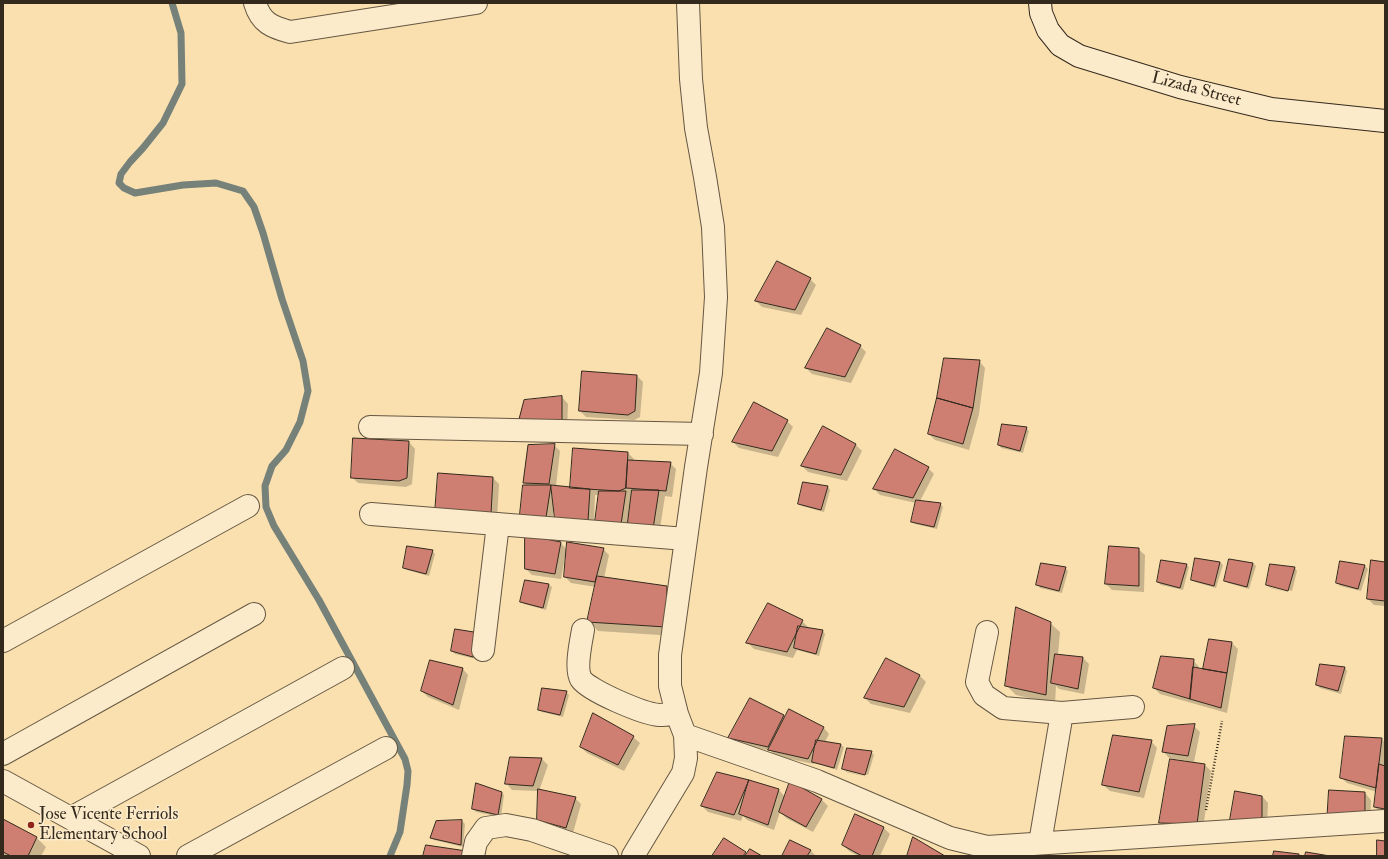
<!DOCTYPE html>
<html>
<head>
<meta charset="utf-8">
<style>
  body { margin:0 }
  #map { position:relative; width:1388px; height:859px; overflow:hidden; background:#fae0af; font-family:"IM FELL Double Pica",serif }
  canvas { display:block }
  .frame { position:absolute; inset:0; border:4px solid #33291d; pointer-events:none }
</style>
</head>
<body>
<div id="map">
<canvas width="1388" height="859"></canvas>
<div class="frame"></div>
</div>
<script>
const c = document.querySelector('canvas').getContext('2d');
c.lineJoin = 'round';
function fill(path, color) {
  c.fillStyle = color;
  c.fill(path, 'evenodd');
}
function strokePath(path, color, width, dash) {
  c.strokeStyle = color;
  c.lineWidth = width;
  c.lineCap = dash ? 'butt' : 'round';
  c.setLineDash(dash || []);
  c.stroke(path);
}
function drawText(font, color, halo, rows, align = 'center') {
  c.font = font + ' "IM FELL Double Pica",serif';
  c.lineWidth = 3;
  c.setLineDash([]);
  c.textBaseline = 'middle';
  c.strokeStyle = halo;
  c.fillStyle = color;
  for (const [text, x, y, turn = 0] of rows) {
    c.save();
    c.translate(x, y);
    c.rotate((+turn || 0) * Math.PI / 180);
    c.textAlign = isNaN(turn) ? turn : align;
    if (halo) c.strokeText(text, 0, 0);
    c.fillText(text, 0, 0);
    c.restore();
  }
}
fill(new Path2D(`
  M 810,279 L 816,285 L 801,315 L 762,307 L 756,301 Z
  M 860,346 L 866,352 L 851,383 L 812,374 L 806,368 Z
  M 945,359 L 979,361 L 985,368 L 979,414 L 969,450 L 935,440 L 929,434 Z
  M 637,376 L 643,382 L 640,417 L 634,420 L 586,417 L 580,411 Z
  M 562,397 L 568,404 L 567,431 L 525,401 Z
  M 754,403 L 787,421 L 793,427 L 778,457 L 739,448 L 733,442 Z
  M 823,428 L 856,445 L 862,451 L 847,481 L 808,472 L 802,466 Z
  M 1026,428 L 1029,431 L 1023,453 L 1001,448 L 999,445 Z
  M 409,442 L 415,449 L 412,484 L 406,487 L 358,483 L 352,477 Z
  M 554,445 L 560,451 L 556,486 L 571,488 L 628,453 L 634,459 L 634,461 L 670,463 L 676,469 L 672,497 L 665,496 L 659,535 L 626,537 L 554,508 L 551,530 L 527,486 L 524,483 L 528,446 ZM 595,495 L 599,495 L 596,521 L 594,521 Z
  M 895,451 L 928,468 L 934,474 L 920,501 L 940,504 L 943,507 L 937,529 L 915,524 L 912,521 L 916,503 L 880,495 L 874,489 Z
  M 493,478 L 499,484 L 497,520 L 436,513 Z
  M 828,487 L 830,490 L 824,512 L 802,506 L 800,504 Z
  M 560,542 L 567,550 L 603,549 L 609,555 L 604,578 L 667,587 L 676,596 L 675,636 L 598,631 L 588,621 L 596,587 L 571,583 L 565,577 L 566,558 L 565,557 L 561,579 L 532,575 L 526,569 Z
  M 1110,547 L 1138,549 L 1145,555 L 1144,592 L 1112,590 L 1106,584 Z
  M 432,551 L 435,554 L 429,576 L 407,570 L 404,568 Z
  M 1196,559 L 1220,562 L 1223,565 L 1216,588 L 1195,582 L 1192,579 Z
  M 1230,560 L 1253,563 L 1256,566 L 1249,589 L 1228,583 L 1225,581 Z
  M 1385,563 L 1385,606 L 1374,605 L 1368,599 Z
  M 1186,565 L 1189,567 L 1183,590 L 1161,585 L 1158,582 Z
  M 1365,566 L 1368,569 L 1361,591 L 1340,586 L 1337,583 Z
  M 1065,568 L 1068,571 L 1062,593 L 1040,588 L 1038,585 Z
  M 1295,568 L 1297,571 L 1292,591 L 1269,585 L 1269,587 L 1267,585 Z
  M 525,581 L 549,585 L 552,587 L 546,610 L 524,604 L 522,602 Z
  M 1269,587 L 1291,593 L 1270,588 Z
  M 802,621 L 808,627 L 807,629 L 823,631 L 825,634 L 819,656 L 797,650 L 793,658 L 754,649 L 748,643 Z
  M 1050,623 L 1060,632 L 1058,655 L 1083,658 L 1089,664 L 1084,694 L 1059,689 L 1056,686 L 1055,704 L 1016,695 L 1007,686 Z
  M 482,637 L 476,659 L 455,654 L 452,651 Z
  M 1232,643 L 1238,649 L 1227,713 L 1160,694 L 1154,688 L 1193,660 L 1199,667 L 1199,669 L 1204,670 Z
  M 886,659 L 920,676 L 926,682 L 910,713 L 871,704 L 865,698 Z
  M 1321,665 L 1345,668 L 1347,671 L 1341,694 L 1320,688 L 1317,685 Z
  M 462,668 L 468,675 L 459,710 L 428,697 L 422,691 Z
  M 566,692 L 569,695 L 563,717 L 542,712 L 539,709 Z
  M 783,716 L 786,718 L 824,728 L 822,728 L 812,748 L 814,749 L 824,728 L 829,734 L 825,742 L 841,745 L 844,747 L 837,770 L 815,763 L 814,764 L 775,756 L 771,751 L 735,743 L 729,737 Z
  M 1194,726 L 1200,732 L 1194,762 L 1169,758 L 1163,751 Z
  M 633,737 L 640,743 L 624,771 L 587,753 L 581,747 Z
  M 1382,739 L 1385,743 L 1385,813 L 1381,813 L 1375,807 L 1377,792 L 1347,783 L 1341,777 Z
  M 1151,741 L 1157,748 L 1144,798 L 1110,791 L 1103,785 Z
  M 871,752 L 874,755 L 868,775 L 845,769 L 845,771 L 843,769 Z
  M 511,758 L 542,759 L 548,765 L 539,791 L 575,798 L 581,804 L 573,833 L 544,826 L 538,819 L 539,791 L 512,790 L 506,783 Z
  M 1171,761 L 1205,765 L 1211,771 L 1203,829 L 1167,829 L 1161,822 Z
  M 846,771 L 868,777 L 846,772 Z
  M 718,773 L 779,790 L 785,797 L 822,800 L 828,806 L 813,832 L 786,818 L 780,812 L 774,830 L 747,820 L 743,816 L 741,821 L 708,812 L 702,806 Z
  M 1330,791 L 1365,793 L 1371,800 L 1370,827 Z
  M 501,792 L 504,795 L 501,817 L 476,812 L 473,809 Z
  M 1262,796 L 1268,803 L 1267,827 L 1237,826 Z
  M 4,821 L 37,838 L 46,847 L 41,856 L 3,855 Z
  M 462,821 L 465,824 L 463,847 L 434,840 L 431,838 L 437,822 Z
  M 884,828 L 890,834 L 880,856 L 858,856 L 849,851 L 843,845 Z
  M 790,841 L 811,851 L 816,856 L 783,856 Z`), '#0003');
strokePath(new Path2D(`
  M 172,3 L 181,33 L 182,84 L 163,123 L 143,148 L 130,162 L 121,174 L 119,183 L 124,188 L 135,193 L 183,185 L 216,183 L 243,191 L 254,207 L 263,233 L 282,299 L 303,361 L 308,391 L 300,422 L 286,450 L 272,466 L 265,486 L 266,507 L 274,526 L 319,600 L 405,759 L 408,771 L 407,785 L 400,832 L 390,856`), '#768179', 7);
const building = new Path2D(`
  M 777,261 L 811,278 L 795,310 L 755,301 Z
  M 827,328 L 861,345 L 845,377 L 805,368 Z
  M 944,358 L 980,360 L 973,408 L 937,398 Z
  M 582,371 L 637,375 L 635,411 L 628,415 L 579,411 Z
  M 562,396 L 562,425 L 518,423 L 524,400 Z
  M 937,398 L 973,408 L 963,444 L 928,434 Z
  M 754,402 L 788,420 L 772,451 L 732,442 Z
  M 1002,424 L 1027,427 L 1020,451 L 998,445 Z
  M 823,426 L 856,444 L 841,475 L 801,466 Z
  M 353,438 L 409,441 L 407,478 L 399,481 L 351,478 Z
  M 555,444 L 549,484 L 523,483 L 528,445 Z
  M 573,448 L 628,452 L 626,488 L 619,491 L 570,488 Z
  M 895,449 L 929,467 L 913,498 L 873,489 Z
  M 628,460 L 671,462 L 666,491 L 626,488 Z
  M 438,473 L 493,477 L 491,514 L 435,513 Z
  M 803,482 L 828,486 L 821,510 L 798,504 Z
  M 523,485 L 551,485 L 545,524 L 519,524 Z
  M 551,485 L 590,489 L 588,521 L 555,519 Z
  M 632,490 L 659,490 L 653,529 L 627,530 Z
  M 599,491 L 626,491 L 620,531 L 594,530 Z
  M 916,500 L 941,503 L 934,527 L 911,522 Z
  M 525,535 L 561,542 L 555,574 L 525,569 Z
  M 567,542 L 604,548 L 595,582 L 564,577 Z
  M 407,546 L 433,550 L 426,574 L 403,568 Z
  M 1109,546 L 1139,548 L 1139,586 L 1105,584 Z
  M 1195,558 L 1220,562 L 1214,586 L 1191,580 Z
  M 1229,559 L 1253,563 L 1247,587 L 1224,581 Z
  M 1161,560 L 1187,564 L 1180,588 L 1157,582 Z
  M 1371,560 L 1385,562 L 1385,601 L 1367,599 Z
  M 1340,561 L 1365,565 L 1358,589 L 1336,583 Z
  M 1041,563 L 1066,567 L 1059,591 L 1036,585 Z
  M 1270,564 L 1295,567 L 1288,591 L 1266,585 Z
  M 597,576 L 667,586 L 666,627 L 587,622 Z
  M 525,580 L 549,584 L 543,608 L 520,602 Z
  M 768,603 L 803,620 L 787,652 L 746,643 Z
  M 1016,607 L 1051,622 L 1046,695 L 1005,686 Z
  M 798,626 L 823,630 L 816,654 L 794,648 Z
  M 455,629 L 480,633 L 473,657 L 451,651 Z
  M 1209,639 L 1232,642 L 1227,673 L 1203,669 Z
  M 1055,654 L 1083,657 L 1078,689 L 1051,683 Z
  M 1161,656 L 1194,659 L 1190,699 L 1153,688 Z
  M 886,658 L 920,675 L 904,707 L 864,698 Z
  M 430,660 L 463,668 L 453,705 L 421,691 Z
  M 1320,664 L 1345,667 L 1338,691 L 1316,685 Z
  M 1193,667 L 1227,673 L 1221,708 L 1190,699 Z
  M 542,688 L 567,691 L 560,715 L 538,710 Z
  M 750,698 L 784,715 L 768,747 L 728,738 Z
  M 789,709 L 824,727 L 808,759 L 768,750 Z
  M 593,713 L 634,736 L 618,765 L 580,747 Z
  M 1195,724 L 1188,756 L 1162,752 L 1167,726 Z
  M 1113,735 L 1152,740 L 1139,792 L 1102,785 Z
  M 1345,736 L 1382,738 L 1376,788 L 1340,778 Z
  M 816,740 L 841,744 L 834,768 L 812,762 Z
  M 847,748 L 872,751 L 865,775 L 842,769 Z
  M 510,757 L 542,758 L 533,786 L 505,784 Z
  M 1170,759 L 1205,764 L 1197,824 L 1159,823 Z
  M 1379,764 L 1385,766 L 1385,809 L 1374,807 Z
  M 717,772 L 749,780 L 734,815 L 701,806 Z
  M 749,780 L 779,789 L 768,825 L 739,814 Z
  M 790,781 L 822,799 L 806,827 L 779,812 Z
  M 476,783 L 502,792 L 498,815 L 472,809 Z
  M 538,789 L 576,797 L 566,828 L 537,820 Z
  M 1329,790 L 1365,792 L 1365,822 L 1327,823 Z
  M 1235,791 L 1262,796 L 1262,821 L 1230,820 Z
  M 855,814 L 884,827 L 872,856 L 862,856 L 842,845 Z
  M 3,819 L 37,837 L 28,856 L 11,856 L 3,852 Z
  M 462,820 L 461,845 L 430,838 L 436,821 Z
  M 913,837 L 945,856 L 907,856 Z
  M 724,838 L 746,852 L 743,856 L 712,856 Z
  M 790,840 L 811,850 L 807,856 L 782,856 Z
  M 1377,840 L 1385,841 L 1385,856 L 1377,856 Z
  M 426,845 L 480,853 L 479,856 L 423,856 Z
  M 750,849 L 762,856 L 745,856 Z
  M 1274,851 L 1299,854 L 1299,856 L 1273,856 Z
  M 1306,852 L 1330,856 L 1305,856 Z`);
fill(building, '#ce7f72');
strokePath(building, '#33291d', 1);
const street = new Path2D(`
  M 255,3 C 261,23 272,27 290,32 L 476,3
  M 370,427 L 702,434
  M 371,514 L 686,539
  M 583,630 C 581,641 575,669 581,679 C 589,691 644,714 659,715 C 665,715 671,714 677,714
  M 987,632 L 977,682 L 984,695 L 1003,708 L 1062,713
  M 3,641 L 248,506
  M 483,650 L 498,524
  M 685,735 L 817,781 L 950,838 L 987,847 L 1385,821
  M 3,754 L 254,614
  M 3,781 L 139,856
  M 71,818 L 343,668
  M 1040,843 L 1062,713 L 1133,707
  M 188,856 L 386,748
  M 473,856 L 476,842 L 486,828 L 506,825 L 532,830 L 607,856
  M 633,856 L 683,773 L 686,758 L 685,735 L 677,714 L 670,686 L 670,655 L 696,467 L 711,373 L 716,297 L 713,227 L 705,177 L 696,128 L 691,79 L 688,3`);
const secondary = new Path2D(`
  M 1040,3 L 1041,13 L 1048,30 L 1060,45 L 1079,56 L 1180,87 L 1271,109 L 1385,121`);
strokePath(street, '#655742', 24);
strokePath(secondary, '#33291d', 24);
strokePath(new Path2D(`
  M 1206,810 L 1222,721`), '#33291d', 2.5, [1, 2]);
strokePath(street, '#fcebcb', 22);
strokePath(secondary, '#fcebcb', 22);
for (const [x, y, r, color] of [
  [31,825,4,"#8f2418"]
]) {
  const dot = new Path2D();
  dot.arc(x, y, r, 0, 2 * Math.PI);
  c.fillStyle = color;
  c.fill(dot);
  strokePath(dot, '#fcebcb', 1.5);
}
drawText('17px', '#33291d', '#fcebcb', [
  ["Lizada Street",1196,90,15]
]);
drawText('17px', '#33291d', '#fcebcb', [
  ["Jose Vicente Ferriols",39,815],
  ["Elementary School",39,835]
], 'left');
</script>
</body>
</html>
